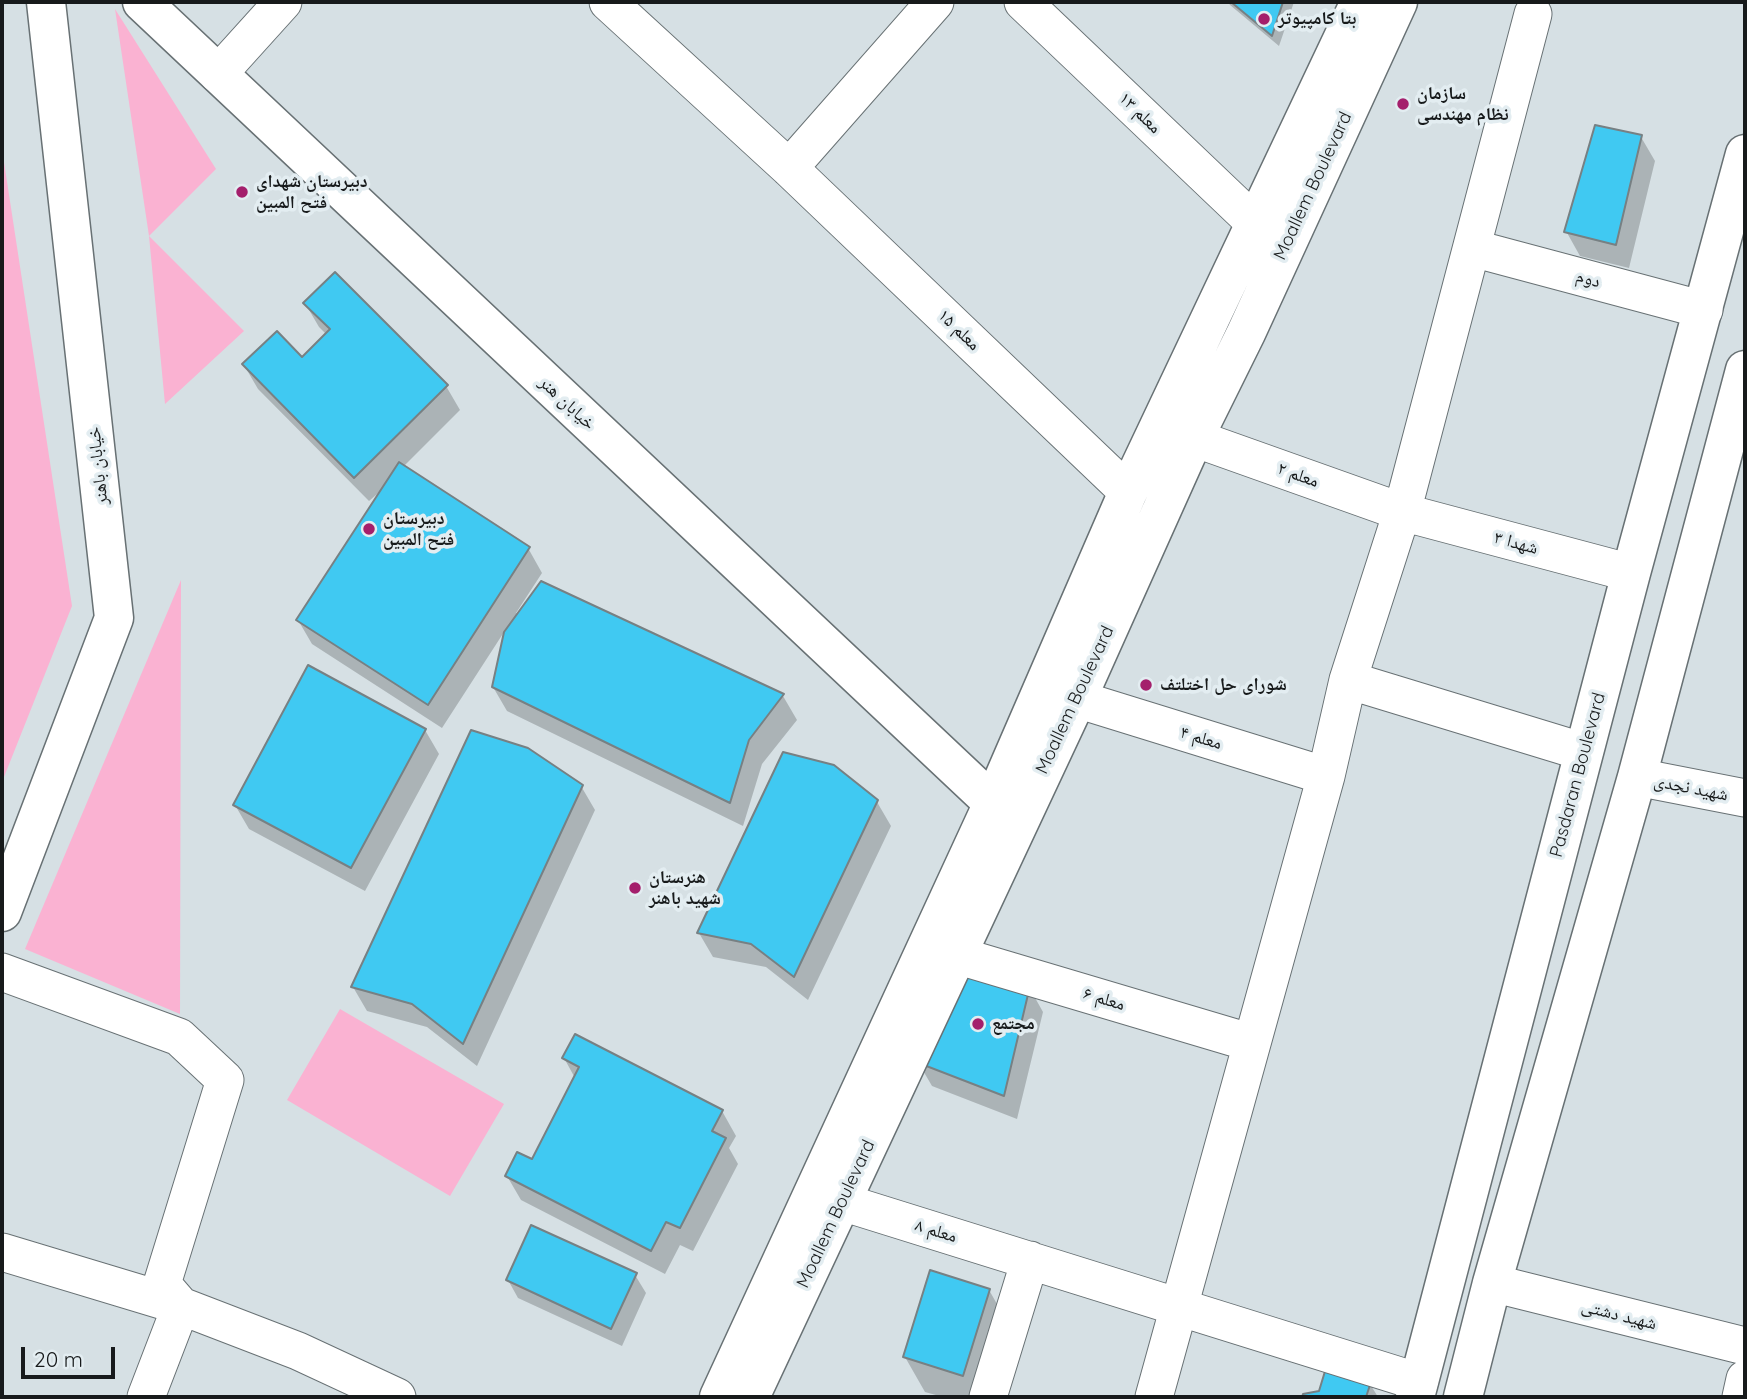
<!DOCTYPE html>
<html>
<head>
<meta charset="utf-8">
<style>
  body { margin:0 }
  #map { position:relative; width:1747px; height:1399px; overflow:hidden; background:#d6e0e4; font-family:Quicksand,sans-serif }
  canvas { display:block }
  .frame { position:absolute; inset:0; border:4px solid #171a1b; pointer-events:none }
  .scale { position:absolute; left:21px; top:1347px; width:94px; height:32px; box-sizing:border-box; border:4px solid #171a1b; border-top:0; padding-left:9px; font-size:21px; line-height:24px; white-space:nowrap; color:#171a1b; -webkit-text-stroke:5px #e3edf1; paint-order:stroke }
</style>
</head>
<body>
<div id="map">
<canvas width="1747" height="1399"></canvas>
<div class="frame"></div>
<div class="scale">20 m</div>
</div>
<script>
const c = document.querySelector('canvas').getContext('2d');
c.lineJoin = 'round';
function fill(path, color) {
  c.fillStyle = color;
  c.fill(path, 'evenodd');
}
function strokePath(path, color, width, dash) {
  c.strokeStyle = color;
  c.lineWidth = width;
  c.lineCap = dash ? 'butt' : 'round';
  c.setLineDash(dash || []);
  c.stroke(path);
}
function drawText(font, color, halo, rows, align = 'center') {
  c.font = font + ' Quicksand,"Noto Naskh Arabic",sans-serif';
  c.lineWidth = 7;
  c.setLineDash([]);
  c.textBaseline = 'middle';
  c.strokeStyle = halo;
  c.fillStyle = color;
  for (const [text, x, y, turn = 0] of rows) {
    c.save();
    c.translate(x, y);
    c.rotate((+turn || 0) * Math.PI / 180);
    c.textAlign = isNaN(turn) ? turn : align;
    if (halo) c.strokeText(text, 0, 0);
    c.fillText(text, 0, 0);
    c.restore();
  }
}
fill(new Path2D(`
  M 115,9 L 216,169 L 149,236 L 244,331 L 165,404 L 149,236 Z
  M 2,149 L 72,606 L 2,782 Z
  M 181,580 L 180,1014 L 25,949 Z
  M 340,1009 L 504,1104 L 450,1196 L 287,1100 Z`), '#fab2d2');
fill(new Path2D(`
  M 1228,2 L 1294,2 L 1279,46 L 1230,5 Z
  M 1641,137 L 1655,161 L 1629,268 L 1580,256 L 1566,231 Z
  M 305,303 L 446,386 L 460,410 L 403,467 L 528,548 L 542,573 L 516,613 L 519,614 L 542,583 L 783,696 L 797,720 L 762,764 L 743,826 L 507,711 L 493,687 L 506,629 L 442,728 L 312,644 L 298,620 L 383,489 L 369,501 L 258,389 L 244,365 L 302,359 L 327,335 L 319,327 Z
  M 425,730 L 439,754 L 365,891 L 249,829 L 235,805 Z
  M 581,786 L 595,810 L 477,1066 L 427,1027 L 367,1011 L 353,987 Z
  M 877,802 L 891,826 L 808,1000 L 766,967 L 713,957 L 699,933 Z
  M 1029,987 L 1043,1012 L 1017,1119 L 932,1086 L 918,1062 Z
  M 564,1058 L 722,1111 L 736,1136 L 729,1148 L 738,1164 L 693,1251 L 680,1245 L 665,1274 L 521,1200 L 507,1176 L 533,1162 L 575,1078 Z
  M 635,1275 L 646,1293 L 622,1346 L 518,1298 L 508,1280 Z
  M 989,1290 L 1009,1325 L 986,1397 L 943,1397 L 925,1392 L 905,1357 Z
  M 1370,1384 L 1378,1397 L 1304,1397 L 1305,1395 Z`), '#0003');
const building = new Path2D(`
  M 1231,2 L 1283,2 L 1272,36 Z
  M 1595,125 L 1642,135 L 1616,245 L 1564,232 Z
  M 335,272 L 448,385 L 354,478 L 242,364 L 277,331 L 302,357 L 330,329 L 303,303 Z
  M 399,462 L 530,547 L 428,705 L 296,620 Z
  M 541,581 L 784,694 L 749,740 L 730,803 L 492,687 L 504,632 Z
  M 308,665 L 426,729 L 351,868 L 233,805 Z
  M 471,730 L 528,748 L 583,785 L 463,1044 L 412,1004 L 351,987 Z
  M 783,752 L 834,765 L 878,800 L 794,977 L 751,944 L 697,933 Z
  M 961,966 L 1030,986 L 1004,1096 L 916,1062 Z
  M 575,1034 L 723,1110 L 712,1131 L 726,1138 L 680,1228 L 666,1222 L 651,1251 L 505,1176 L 517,1152 L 532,1159 L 579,1067 L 562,1058 Z
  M 531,1225 L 637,1273 L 611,1329 L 506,1280 Z
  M 930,1270 L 990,1289 L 963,1376 L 903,1357 Z
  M 1326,1368 L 1371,1382 L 1366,1397 L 1302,1397 L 1303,1394 L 1319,1391 Z`);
fill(building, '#40c9f2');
strokePath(building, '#778083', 2);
const street = new Path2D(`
  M 608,2 L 789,168 L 1128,492
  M 1023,2 L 1256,224
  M 218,74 L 283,2
  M 789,168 L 935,2
  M 1472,248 L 1704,310
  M 1194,438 L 1402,512 L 1631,573
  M 1348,680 L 1584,752
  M 1077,699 L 1326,776
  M 1637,777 L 1745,798
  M 956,955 L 1252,1043
  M 2,972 L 179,1037 L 225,1080 L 162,1284 L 181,1306 L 146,1397
  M 842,1202 L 1419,1382
  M 2,1252 L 181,1306 L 298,1351 L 397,1397
  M 1492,1283 L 1745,1346
  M 988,1397 L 1030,1260
  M 1154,1397 L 1326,776 L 1348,680 L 1402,512 L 1533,14
  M 1741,1397 L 1745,1379`);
const secondary = new Path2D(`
  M 142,2 L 993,803
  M 2,912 L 114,618 L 46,2
  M 719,1397 L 993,803 L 1128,492 L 1360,2
  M 750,1397 L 1077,699 L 1194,438 L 1246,333 L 1398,2
  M 1415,1397 L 1631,573 L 1745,154
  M 1463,1397 L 1492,1283 L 1637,777 L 1745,370`);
strokePath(street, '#687174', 39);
strokePath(secondary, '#687174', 41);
strokePath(street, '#fff', 37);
strokePath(secondary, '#fff', 38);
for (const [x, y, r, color] of [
  [1264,19,7,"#a41f6c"],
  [1403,104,7,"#a41f6c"],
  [242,192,7,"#a41f6c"],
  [369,529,7,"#a41f6c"],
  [1146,685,7,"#a41f6c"],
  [635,888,7,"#a41f6c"],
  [978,1024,7,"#a41f6c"]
]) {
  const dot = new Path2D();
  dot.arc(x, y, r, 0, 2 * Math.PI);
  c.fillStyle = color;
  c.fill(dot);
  strokePath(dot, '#e3edf1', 2.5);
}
drawText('bold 18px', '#171a1b', '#e3edf1', [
  ["بتا کامپیوتر",1278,19],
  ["سازمان",1417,94],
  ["نظام مهندسی",1417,115],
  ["دبیرستان شهدای",256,182],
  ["فتح المبین",256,203],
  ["دبیرستان",383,519],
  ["فتح المبین",383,540],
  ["شورای حل اختلتف",1160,685],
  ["هنرستان",649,878],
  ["شهید باهنر",649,899],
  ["مجتمع",992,1024]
], 'left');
drawText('18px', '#171a1b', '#e3edf1', [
  ["معلم ۱۳",1140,113,44],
  ["Moallem Boulevard",1313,186,-65],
  ["دوم",1588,279,15],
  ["معلم ۱۵",959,330,44],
  ["خیابان هنر",567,403,43],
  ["خیابان باهنر",98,466,-96],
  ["معلم ۲",1298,475,20],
  ["شهدا ۳",1516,543,15],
  ["Moallem Boulevard",1075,700,-65],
  ["معلم ۴",1201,738,17],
  ["Pasdaran Boulevard",1578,775,-75],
  ["شهید نجدی",1691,788,11],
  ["معلم ۶",1104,999,17],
  ["Moallem Boulevard",836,1214,-65],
  ["معلم ۸",936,1231,17],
  ["شهید دشتی",1619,1315,14]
]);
</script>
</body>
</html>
